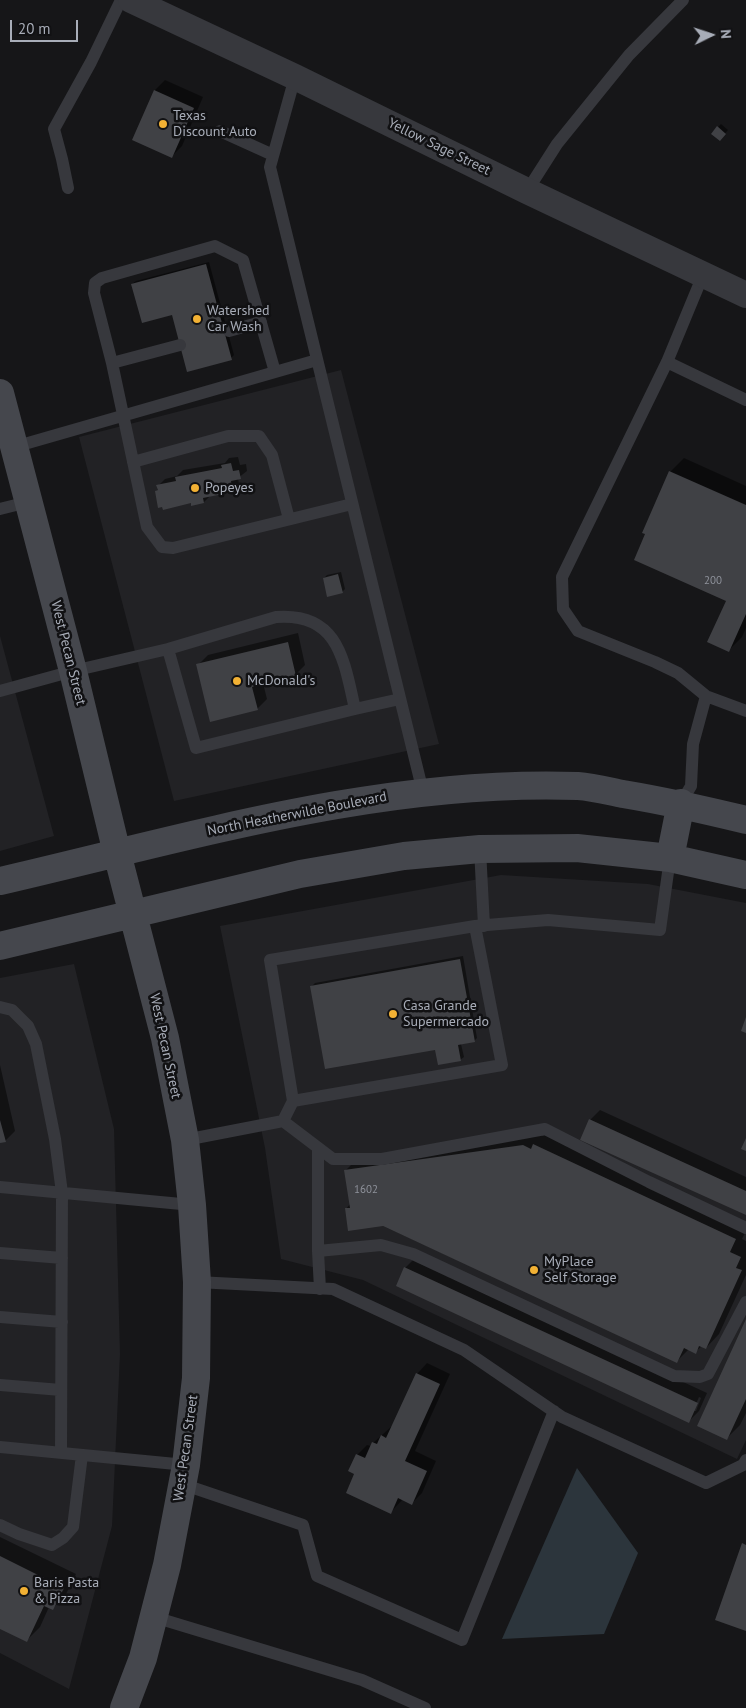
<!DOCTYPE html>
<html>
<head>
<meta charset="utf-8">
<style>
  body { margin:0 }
  #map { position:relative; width:746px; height:1708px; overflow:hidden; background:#161618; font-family:"PT Sans",sans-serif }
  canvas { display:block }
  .north { position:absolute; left:686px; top:10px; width:50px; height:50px; -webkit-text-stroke:4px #111113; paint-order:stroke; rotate:86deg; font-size:14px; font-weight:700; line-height:20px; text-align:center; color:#a8adb8 }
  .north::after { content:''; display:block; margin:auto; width:18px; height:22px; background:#a8adb8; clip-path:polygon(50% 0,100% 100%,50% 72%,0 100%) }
  .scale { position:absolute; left:10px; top:20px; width:68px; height:22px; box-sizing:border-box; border:2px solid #a8adb8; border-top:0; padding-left:6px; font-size:15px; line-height:18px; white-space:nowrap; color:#a8adb8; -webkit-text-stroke:4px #111113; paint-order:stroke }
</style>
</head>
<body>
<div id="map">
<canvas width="746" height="1708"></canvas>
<div class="north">N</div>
<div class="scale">20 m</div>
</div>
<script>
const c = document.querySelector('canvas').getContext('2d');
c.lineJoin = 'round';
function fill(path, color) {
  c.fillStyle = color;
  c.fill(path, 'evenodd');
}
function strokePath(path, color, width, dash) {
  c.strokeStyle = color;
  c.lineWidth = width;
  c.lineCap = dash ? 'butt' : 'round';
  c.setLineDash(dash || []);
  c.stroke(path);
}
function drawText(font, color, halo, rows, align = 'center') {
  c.font = font + ' "PT Sans",sans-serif';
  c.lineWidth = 5;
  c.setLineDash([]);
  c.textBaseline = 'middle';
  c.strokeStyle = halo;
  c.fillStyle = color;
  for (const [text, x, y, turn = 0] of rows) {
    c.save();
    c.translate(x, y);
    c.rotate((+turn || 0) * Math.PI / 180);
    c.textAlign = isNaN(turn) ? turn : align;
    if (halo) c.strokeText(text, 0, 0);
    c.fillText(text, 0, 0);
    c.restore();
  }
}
fill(new Path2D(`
  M 341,370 L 439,744 L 174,801 L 79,437 Z
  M 0,636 L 54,836 L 0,851 Z
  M 501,875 L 648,884 L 746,903 L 746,1440 L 737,1459 L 363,1280 L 281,1259 L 265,1148 L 220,926 Z
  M 74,964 L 114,1129 L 120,1354 L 112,1526 L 69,1689 L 0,1653 L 0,978 Z`), '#222225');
fill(new Path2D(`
  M 577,1468 L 638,1553 L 604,1634 L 502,1639 Z`), '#2c353c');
fill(new Path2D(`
  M 165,80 L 203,97 L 182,146 L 172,156 L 155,90 Z
  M 721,124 L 728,130 L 723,136 L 718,127 Z
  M 209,262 L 234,355 L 231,358 L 132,284 L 136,281 Z
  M 238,457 L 240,465 L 246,464 L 247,471 L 238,478 L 239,484 L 232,491 L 210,496 L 204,502 L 192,502 L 156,491 L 159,489 L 158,486 L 165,479 L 177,476 L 183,470 L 225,463 L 229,458 Z
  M 684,458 L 746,486 L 746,628 L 742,637 L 729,650 L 727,601 L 670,472 Z
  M 341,572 L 345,589 L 342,592 L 324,578 L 327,575 Z
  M 298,633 L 305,665 L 295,675 L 263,683 L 267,699 L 257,709 L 198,665 L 208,655 Z
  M 463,956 L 477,1038 L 474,1041 L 461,1044 L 464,1057 L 460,1060 L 312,986 L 315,983 Z
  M 0,1065 L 15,1131 L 5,1141 L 0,1142 Z
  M 600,1110 L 746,1177 L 746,1214 L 590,1120 Z
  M 547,1132 L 746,1231 L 742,1239 L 746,1241 L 746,1275 L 719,1334 L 706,1348 L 702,1346 L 695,1352 L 689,1349 L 677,1361 L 346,1209 L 350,1204 L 346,1170 L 359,1157 L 537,1133 L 543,1136 Z
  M 415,1258 L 707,1393 L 699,1411 L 689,1421 L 405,1268 ZM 699,1397 L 701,1398 L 696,1411 L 693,1411 Z
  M 746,1322 L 746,1413 L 740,1425 L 727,1438 Z
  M 427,1363 L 450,1374 L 415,1451 L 436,1461 L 422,1493 L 412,1503 L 403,1499 L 391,1512 L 356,1473 L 357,1455 L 367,1445 L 371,1446 L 373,1443 L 392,1426 L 417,1374 Z
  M 0,1537 L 76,1574 L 65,1596 L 52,1609 L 49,1607 L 40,1627 L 27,1640 L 0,1627 Z`), '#0007');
fill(new Path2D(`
  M 154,90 L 194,108 L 172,158 L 132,140 Z
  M 717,126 L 726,134 L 720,141 L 711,134 Z
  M 206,264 L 232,360 L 187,372 L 172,315 L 142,323 L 131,284 Z
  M 231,463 L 233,471 L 239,470 L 241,479 L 231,481 L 233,492 L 203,498 L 204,503 L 191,506 L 191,503 L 163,510 L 162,507 L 158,508 L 155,491 L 158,490 L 156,485 L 176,481 L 175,477 L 222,468 L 221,465 Z
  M 669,471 L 746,505 L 746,614 L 729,652 L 707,642 L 726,601 L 634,560 L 645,534 L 642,533 Z
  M 338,574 L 343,593 L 327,597 L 323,578 Z
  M 288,642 L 296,676 L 252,687 L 258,710 L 210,722 L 196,664 Z
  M 460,959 L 475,1042 L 458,1045 L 461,1061 L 438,1065 L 435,1050 L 325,1069 L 310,986 Z
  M 746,1017 L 746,1033 L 741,1031 Z
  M 589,1119 L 746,1191 L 746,1215 L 580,1140 Z
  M 0,1120 L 6,1142 L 0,1143 Z
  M 746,1138 L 746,1151 L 741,1149 Z
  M 533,1144 L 736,1239 L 730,1252 L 741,1257 L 736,1268 L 742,1270 L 706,1349 L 699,1346 L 696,1354 L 684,1348 L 677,1363 L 383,1226 L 348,1231 L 345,1208 L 350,1208 L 344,1170 L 523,1145 L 531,1149 Z
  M 404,1267 L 698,1403 L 689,1423 L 396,1286 Z
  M 746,1319 L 746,1399 L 727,1440 L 697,1426 Z
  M 416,1373 L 440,1384 L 405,1461 L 427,1471 L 412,1505 L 398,1498 L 391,1514 L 346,1493 L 354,1474 L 348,1471 L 356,1454 L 365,1458 L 372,1442 L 377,1444 L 381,1435 L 386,1438 Z
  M 742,1543 L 746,1545 L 746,1631 L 715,1620 Z
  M 0,1556 L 64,1588 L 53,1610 L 44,1606 L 27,1642 L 0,1629 Z`), '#404145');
strokePath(new Path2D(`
  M 295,77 L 270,167 L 423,792
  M 220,131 L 273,155
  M 68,188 L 62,159 L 54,129 L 91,62 L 121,0
  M 527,191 L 557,144 L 629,55 L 683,0
  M 703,275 L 667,362 L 562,577 L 563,609 L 578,631 L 655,662 L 678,673 L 706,696 L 746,711
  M 229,331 L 261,322
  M 667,362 L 746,400
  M 112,363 L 180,345
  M 275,372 L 243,260 L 215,246 L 102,278 L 95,283 L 94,293 L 112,363 L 147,527 L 162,547 L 173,548 L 352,504
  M 14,447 L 317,360
  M 133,462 L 228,436 L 259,436 L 272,455 L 289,519
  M 0,509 L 28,502
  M 168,649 L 196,748 L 355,709 L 400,699
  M 0,691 L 73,671 L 168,649 L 276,617 C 339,612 344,661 355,709
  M 681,803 L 691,786 L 693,744 L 706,696
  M 480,849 L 484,926
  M 0,1007 L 12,1010 L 28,1026 L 36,1044 L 55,1139 L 62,1193 L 61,1452
  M 293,1101 L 502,1065 L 475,926
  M 283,1121 L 333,1159 L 382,1159 L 545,1129 L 649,1182 L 746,1228
  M 185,1140 L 283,1121 L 293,1101 L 270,960 L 475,926 L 548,920 L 660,930 L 670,858
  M 0,1187 L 192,1205
  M 318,1251 L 318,1148
  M 0,1253 L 62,1258
  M 197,1282 L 333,1289 L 464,1350 L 562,1417 L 706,1483 L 743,1465 L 746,1460
  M 320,1289 L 318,1251 L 381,1245 L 413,1254 L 674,1376 L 700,1377 L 708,1374 L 746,1302
  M 0,1317 L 62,1322
  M 0,1385 L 61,1390
  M 0,1447 L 186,1465
  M 182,1484 L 303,1525 L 317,1576 L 462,1640 L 554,1411
  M 0,1525 L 19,1534 L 52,1545 L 63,1538 L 73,1527 L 82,1455
  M 154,1617 L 362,1680 L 425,1708`), '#37383d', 12);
strokePath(new Path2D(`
  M 131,0 L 295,77 L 527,191 L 746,295`), '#37383d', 26);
strokePath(new Path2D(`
  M 0,393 L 73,671 L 117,853 L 165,1038 L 185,1140 L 192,1205 L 197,1282 L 196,1378 L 186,1465 L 167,1565 L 143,1658 L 124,1708
  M 670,858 L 681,803
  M 0,881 C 190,837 381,779 578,786 C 593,787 608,791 623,794 C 665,801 705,810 746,820
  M 0,946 L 300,874 L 404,856 L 480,849 L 577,848 L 670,858 L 746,875`), '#45474d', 28);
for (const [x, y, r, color] of [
  [163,124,5,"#f2b134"],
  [197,319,5,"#f2b134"],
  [195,488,5,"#f2b134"],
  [237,681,5,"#f2b134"],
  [393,1014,5,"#f2b134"],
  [534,1270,5,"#f2b134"],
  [24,1591,5,"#f2b134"]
]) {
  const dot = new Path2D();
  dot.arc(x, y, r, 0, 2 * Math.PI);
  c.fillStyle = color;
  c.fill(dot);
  strokePath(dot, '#111113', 2);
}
drawText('11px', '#8e929b', null, [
  ["200",713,581],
  ["1602",366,1190]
]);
drawText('14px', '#a8adb8', '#111113', [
  ["Texas",173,116],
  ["Discount Auto",173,132],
  ["Watershed",207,311],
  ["Car Wash",207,327],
  ["Popeyes",205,488],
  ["McDonald's",247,681],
  ["Casa Grande",403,1006],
  ["Supermercado",403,1022],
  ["MyPlace",544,1262],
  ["Self Storage",544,1278],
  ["Baris Pasta",34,1583],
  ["& Pizza",34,1599]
], 'left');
drawText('14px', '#a8adb8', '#111113', [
  ["Yellow Sage Street",439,147,26],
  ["West Pecan Street",68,653,76],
  ["North Heatherwilde Boulevard",297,814,-11],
  ["West Pecan Street",165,1046,78],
  ["West Pecan Street",186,1448,-82]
]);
</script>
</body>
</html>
